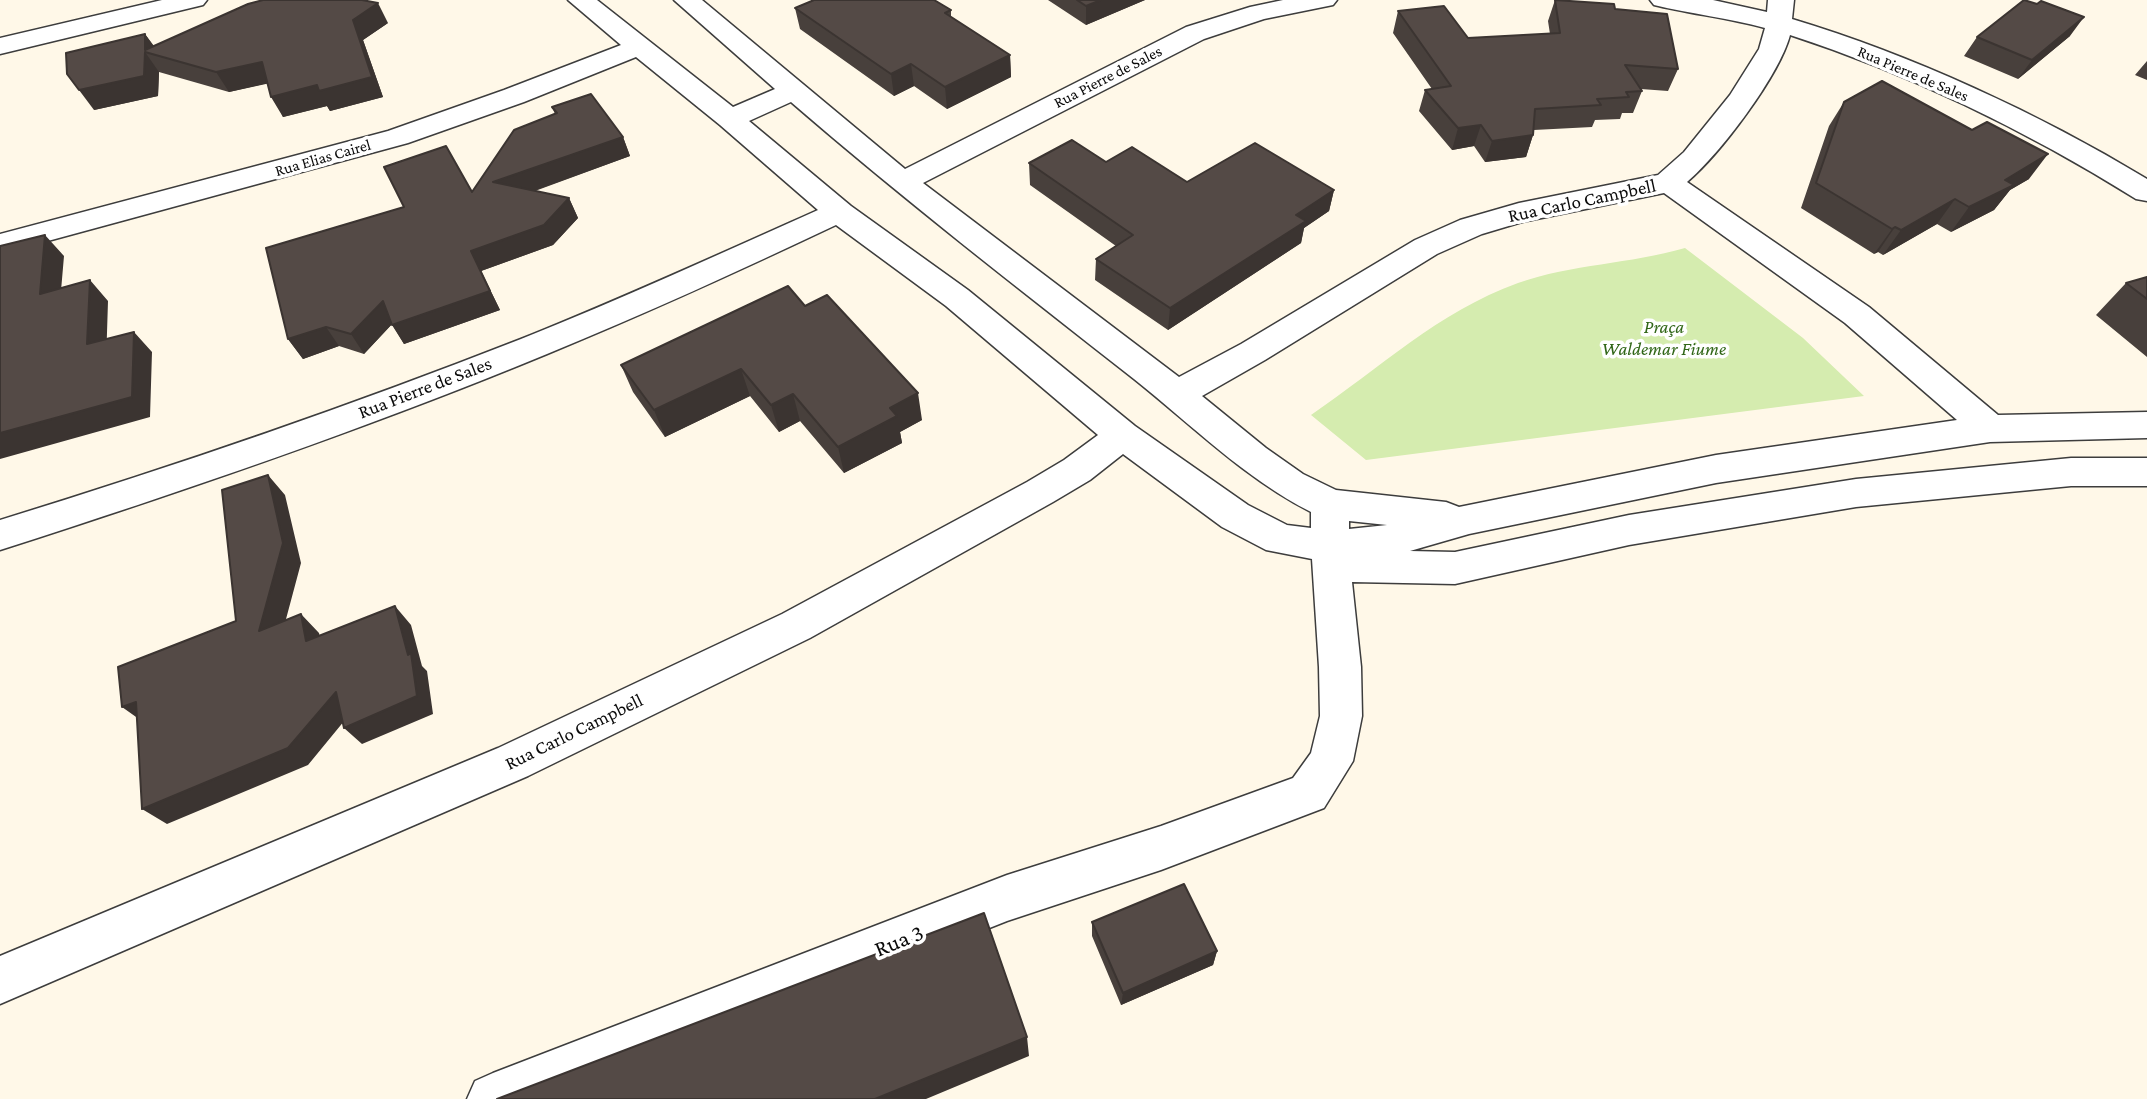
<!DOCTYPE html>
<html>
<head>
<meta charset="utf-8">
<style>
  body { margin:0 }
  canvas { display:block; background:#fff8e8 }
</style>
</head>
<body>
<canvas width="2147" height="1099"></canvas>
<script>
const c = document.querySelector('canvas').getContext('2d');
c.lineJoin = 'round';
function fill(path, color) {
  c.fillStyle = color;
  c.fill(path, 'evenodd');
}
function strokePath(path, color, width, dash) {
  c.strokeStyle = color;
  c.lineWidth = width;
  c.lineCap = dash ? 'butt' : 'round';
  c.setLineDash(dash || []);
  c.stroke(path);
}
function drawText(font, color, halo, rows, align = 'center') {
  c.font = font + ' "Crimson Pro",serif';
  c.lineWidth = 7;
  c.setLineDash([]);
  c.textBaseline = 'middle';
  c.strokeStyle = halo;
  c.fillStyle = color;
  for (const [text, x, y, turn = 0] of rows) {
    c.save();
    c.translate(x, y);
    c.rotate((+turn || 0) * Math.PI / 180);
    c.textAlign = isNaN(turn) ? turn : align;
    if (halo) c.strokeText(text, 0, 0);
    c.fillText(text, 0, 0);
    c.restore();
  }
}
fill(new Path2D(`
  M 1685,248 L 1803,338 L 1864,396 L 1366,460 L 1311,415 C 1380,368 1438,312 1518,283 C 1572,264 1630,264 1685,248 Z`), '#d5ecaf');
const minor = new Path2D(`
  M 162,0 L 207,0 L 203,5 L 0,54 L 0,38 Z
  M 568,0 L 597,0 L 733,107 L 775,89 L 674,0 L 702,0 L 905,169 L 1186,27 L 1250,7 L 1283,0 L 1337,0 L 1333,5 L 1264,19 L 1204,39 L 923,183 L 1179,377 L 1241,344 L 1415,240 L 1460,220 L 1519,203 L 1658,175 L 1684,152 L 1730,95 L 1759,49 L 1765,28 C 1729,18 1691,14 1654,5 L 1650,0 L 1713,0 L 1767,12 L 1768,0 L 1794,0 L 1792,19 C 1912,55 2040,114 2147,179 L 2147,201 L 2136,199 C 2029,132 1910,74 1790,35 C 1779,76 1720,154 1687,182 L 1869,307 L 1998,415 L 2147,412 L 2147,438 L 1990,442 L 1716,483 L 1469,534 L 1410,551 L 1455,552 L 1629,515 L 1856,479 L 2071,458 L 2147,458 L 2147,486 L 2071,486 L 1856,507 L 1629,545 L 1455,584 L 1352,582 L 1361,667 L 1362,716 L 1353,761 L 1324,808 L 1161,870 L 1007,921 L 558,1099 L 467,1099 L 475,1081 L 493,1073 L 1007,875 L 1161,826 L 1293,778 L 1311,753 L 1320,716 L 1319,667 L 1312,559 L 1266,550 L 1222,527 L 1123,454 L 1090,480 L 1053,502 L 810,638 L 528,776 L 0,1004 L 0,956 L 498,748 L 782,614 L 1027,482 L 1064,460 L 1098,435 L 946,306 L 836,225 C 741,270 645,314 547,354 C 368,428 184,491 0,550 L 0,520 C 176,466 350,406 521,339 C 621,299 720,254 818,210 L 720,125 L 636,57 L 524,102 L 408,143 L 0,254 L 0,234 L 388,131 L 504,90 L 621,45 ZM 791,102 C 902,198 1018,288 1134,379 C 1192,425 1244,478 1311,512 L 1311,528 L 1287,525 L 1248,505 L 1135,426 L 968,290 L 851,206 L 749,121 ZM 1664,193 L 1845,323 L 1957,420 L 1716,455 L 1459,507 L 1446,502 L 1336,490 L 1303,474 L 1266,448 L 1202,396 L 1265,360 L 1437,254 L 1482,234 L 1522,222 ZM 1349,521 L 1387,525 L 1349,529 Z`);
strokePath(minor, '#3d3d3d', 3);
fill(minor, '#fff');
fill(new Path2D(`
  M 1048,0 L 1145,0 L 1086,25 Z
  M 1555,0 L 1615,9 L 1678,69 L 1668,91 L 1641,89 L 1642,91 L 1633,113 L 1622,113 L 1620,119 L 1595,120 L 1592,127 L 1534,130 L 1533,135 L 1526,157 L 1485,162 L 1474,146 L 1452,150 L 1419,111 L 1425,90 L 1432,89 L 1393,33 L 1398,11 L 1468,38 L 1550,34 L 1548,21 Z
  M 795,8 L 951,10 L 951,17 L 1010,55 L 1011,77 L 947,109 L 914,86 L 894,96 L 800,29 Z
  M 388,23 L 363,40 L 383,97 L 330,111 L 327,106 L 283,117 L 268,83 L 229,92 L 159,72 L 158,96 L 94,110 L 145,34 L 154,46 Z
  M 2070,36 L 2018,79 L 1964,56 L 1977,37 Z
  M 2147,61 L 2147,80 L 2135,75 Z
  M 1844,102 L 2029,179 L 2010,190 L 1994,210 L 1951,232 L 1937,224 L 1883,255 L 1878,252 L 1874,254 L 1801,208 L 1829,126 Z
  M 552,107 L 623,137 L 630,156 L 535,191 L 569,198 L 578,218 L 553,245 L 481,271 L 500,310 L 404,344 L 392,324 L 364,354 L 339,346 L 303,359 L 288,339 L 472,192 L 555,114 Z
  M 1106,162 L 1187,182 L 1334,190 L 1329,211 L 1304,228 L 1301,243 L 1168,330 L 1095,280 L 1096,259 L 1116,246 L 1030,185 L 1029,163 Z
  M 2147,277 L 2147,357 L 2096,315 L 2126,283 Z
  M 805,306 L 922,420 L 900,432 L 902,443 L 844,473 L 800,421 L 779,432 L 750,396 L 665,437 L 633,392 L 621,365 Z
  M 1092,922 L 1217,951 L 1213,965 L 1121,1005 L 1092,936 Z`), '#48403c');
fill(new Path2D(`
  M 1101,0 L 1145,0 L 1086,25 L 1086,6 Z
  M 378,3 L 388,23 L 363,40 L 383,97 L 330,111 L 327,106 L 283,117 L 271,97 L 353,20 Z
  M 2084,17 L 2070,36 L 2018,79 L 2032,60 Z
  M 145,34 L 159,54 L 145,50 Z
  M 145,52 L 159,72 L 158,96 L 94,110 L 79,90 Z
  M 1010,55 L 1011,77 L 947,109 L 945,87 Z
  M 262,62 L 275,82 L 229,92 L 216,72 Z
  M 911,64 L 914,86 L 894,96 L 891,74 Z
  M 1481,125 L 1474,146 L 1452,150 L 1458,128 Z
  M 1533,135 L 1526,157 L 1485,162 L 1492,141 Z
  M 623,137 L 630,156 L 503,202 L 493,182 Z
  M 2048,154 L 2029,179 L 2010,190 L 1994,210 L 1951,232 L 1969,207 L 2005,180 Z
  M 1334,190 L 1329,211 L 1304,228 L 1301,243 L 1168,330 L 1170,308 L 1296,215 Z
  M 569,198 L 578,218 L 553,245 L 481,271 L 500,310 L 404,344 L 392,325 L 471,251 Z
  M 1955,199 L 1937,224 L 1883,255 L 1901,230 Z
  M 1895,227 L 1878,252 L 1874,254 L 1892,229 Z
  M 45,235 L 64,256 L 59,314 L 40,294 Z
  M 90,280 L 108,301 L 106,364 L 87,344 Z
  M 383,301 L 395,321 L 364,354 L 351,334 Z
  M 326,327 L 339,346 L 303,359 L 288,339 Z
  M 134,332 L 152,352 L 150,417 L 0,459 L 0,433 Z
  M 741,369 L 750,396 L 665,437 L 654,410 Z
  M 918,393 L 922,420 L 900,432 L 902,443 L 844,473 L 838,447 L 890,408 Z
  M 793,394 L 800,421 L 779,432 L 771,405 Z
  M 268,475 L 285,495 L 301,563 L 278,649 L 259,631 Z
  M 395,606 L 411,625 L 422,666 L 427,671 L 433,714 L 362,744 L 344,728 L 408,655 Z
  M 301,614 L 319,633 L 325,659 L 306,641 Z
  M 336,692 L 354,709 L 308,765 L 167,824 L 142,809 Z
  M 136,702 L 146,724 L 122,707 Z
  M 1217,951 L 1213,965 L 1121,1005 L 1123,993 Z
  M 1027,1037 L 1029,1056 L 926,1099 L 875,1099 Z`), '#3b3431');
const building = new Path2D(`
  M 263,0 L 362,0 L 378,3 L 353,20 L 372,77 L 319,91 L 317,85 L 271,97 L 262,62 L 216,72 L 145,52 L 144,76 L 79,90 L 67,74 L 66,53 L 145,34 L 145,50 L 248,4 Z
  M 814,0 L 934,0 L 951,10 L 945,13 L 1010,55 L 945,87 L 911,64 L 891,74 L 795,8 Z
  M 1077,0 L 1101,0 L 1086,6 Z
  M 1555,0 L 1614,4 L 1615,9 L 1667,14 L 1678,69 L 1625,65 L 1642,91 L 1626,92 L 1629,97 L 1597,99 L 1601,105 L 1535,109 L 1533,135 L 1492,141 L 1481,125 L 1458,128 L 1425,90 L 1451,86 L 1398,11 L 1444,6 L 1468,38 L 1560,33 Z
  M 2024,0 L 2037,4 L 2041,1 L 2084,17 L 2032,60 L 1977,37 Z
  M 1882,81 L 1972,130 L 1987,122 L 2048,154 L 2005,180 L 2014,185 L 1969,207 L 1955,199 L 1901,230 L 1895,227 L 1892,229 L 1816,183 L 1844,102 Z
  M 591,94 L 623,137 L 493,182 L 569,198 L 544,225 L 471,251 L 490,291 L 392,325 L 383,301 L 351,334 L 326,327 L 288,339 L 266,248 L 404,207 L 384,167 L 446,146 L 472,192 L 514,130 L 557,113 L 552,107 Z
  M 1072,140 L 1106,162 L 1132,147 L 1187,182 L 1255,143 L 1334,190 L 1296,215 L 1306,221 L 1170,308 L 1096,259 L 1133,235 L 1029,163 Z
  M 45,235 L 40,294 L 90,280 L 87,344 L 134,332 L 132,397 L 0,433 L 0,246 Z
  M 2147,277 L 2147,299 L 2126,283 Z
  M 788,286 L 805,306 L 827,295 L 918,393 L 890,408 L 897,416 L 838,447 L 793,394 L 771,405 L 741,369 L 654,410 L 621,365 Z
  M 268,475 L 283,543 L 259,631 L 301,614 L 306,641 L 395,606 L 408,655 L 411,653 L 417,696 L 344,728 L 336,692 L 288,748 L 142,809 L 136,702 L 122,707 L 118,667 L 236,621 L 222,490 Z
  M 1184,884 L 1217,951 L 1123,993 L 1092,922 Z
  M 984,913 L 1027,1037 L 875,1099 L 497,1099 Z`);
fill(building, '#544a46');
strokePath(building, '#3b3431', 2);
drawText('16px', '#0a0a0a', '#fff', [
  ["Rua Pierre de Sales",1913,74,23],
  ["Rua Pierre de Sales",1108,77,-27],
  ["Rua Elias Cairel",323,158,-16]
]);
drawText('19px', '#0a0a0a', '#fff', [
  ["Rua Carlo Campbell",1582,201,-12],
  ["Rua Pierre de Sales",425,388,-21],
  ["Rua Carlo Campbell",574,732,-26]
]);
drawText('italic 19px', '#306617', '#fff', [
  ["Praça",1664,327],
  ["Waldemar Fiume",1664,349]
]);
drawText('23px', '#0a0a0a', '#fff', [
  ["Rua 3",899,941,-22]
]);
</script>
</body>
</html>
